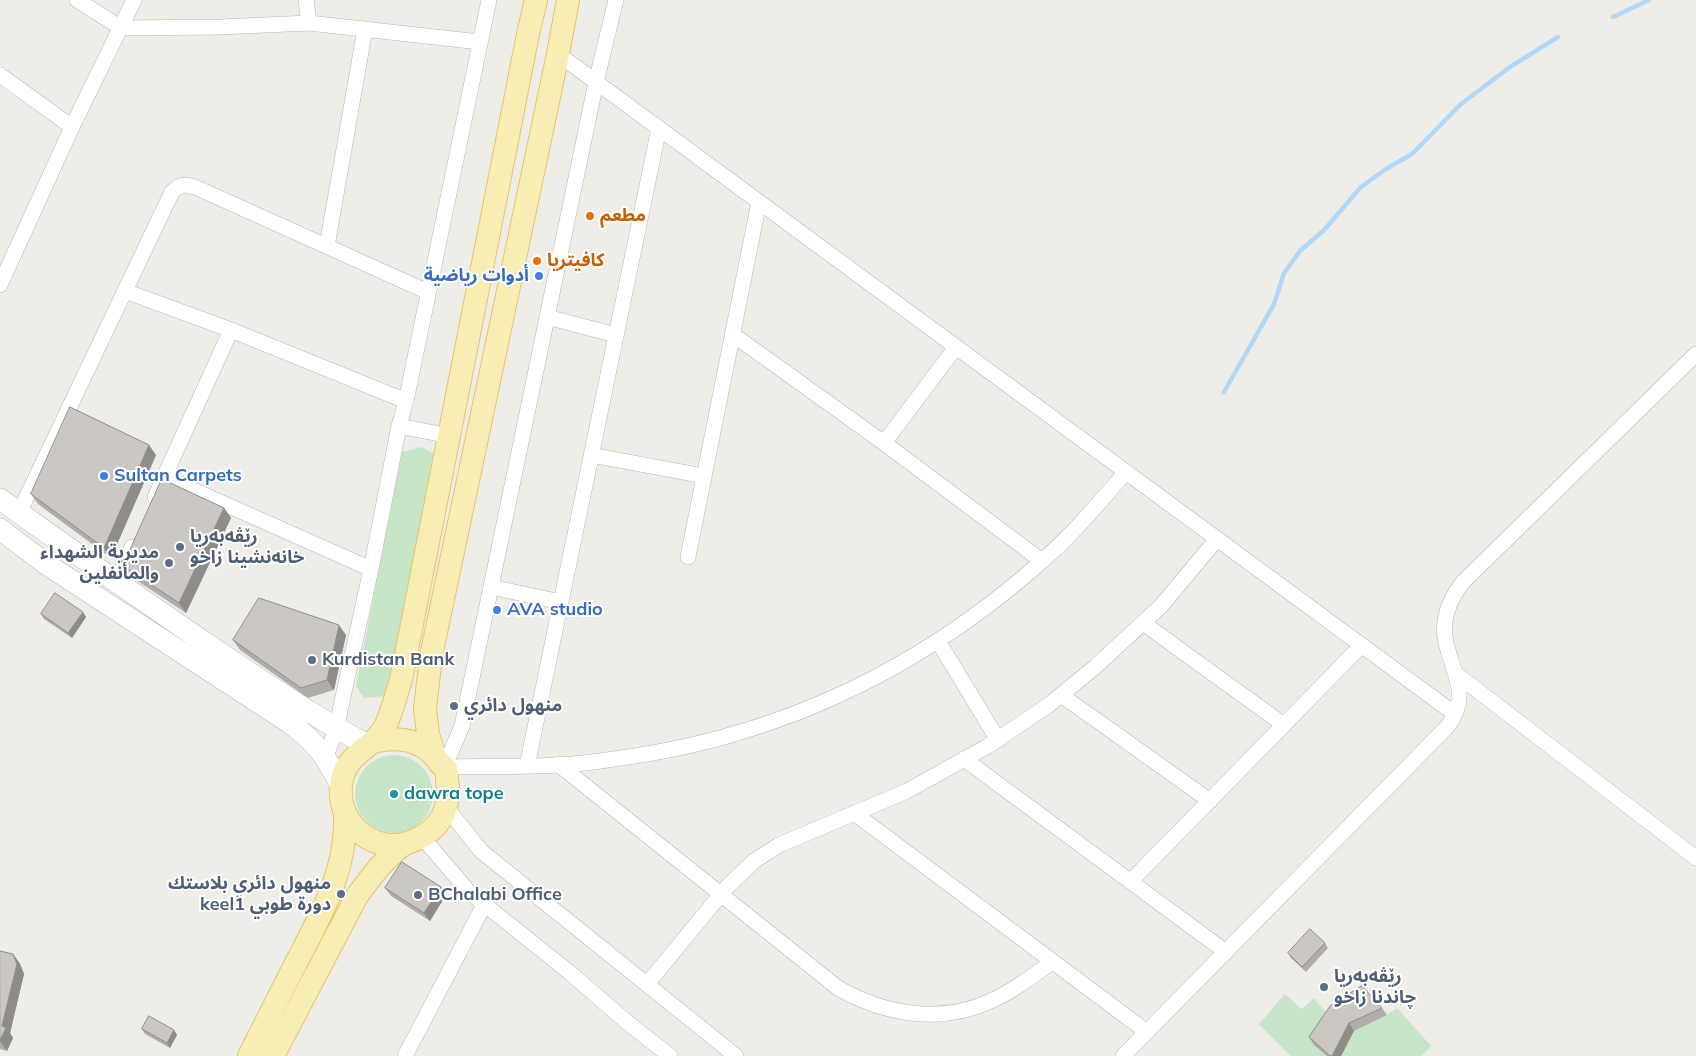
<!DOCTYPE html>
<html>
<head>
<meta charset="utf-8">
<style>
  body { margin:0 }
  canvas { display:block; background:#efede7 }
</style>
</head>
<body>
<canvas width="1696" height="1056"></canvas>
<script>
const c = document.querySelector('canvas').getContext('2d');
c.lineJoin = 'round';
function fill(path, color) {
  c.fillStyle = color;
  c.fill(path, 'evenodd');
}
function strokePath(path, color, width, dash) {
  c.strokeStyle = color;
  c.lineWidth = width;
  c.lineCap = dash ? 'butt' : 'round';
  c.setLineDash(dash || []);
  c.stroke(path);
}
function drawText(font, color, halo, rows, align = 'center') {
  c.font = font + ' Mulish,"Noto Sans Arabic",sans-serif';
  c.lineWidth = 4;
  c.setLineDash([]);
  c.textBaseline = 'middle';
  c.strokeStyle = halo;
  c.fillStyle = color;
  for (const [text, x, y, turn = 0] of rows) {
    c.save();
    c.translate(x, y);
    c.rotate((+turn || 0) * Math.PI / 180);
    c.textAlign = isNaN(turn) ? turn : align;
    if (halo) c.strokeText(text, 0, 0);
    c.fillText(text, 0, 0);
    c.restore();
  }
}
fill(new Path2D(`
  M 422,447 L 435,455 L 392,674 L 384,696 L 364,698 L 356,686 L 402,452 Z
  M355 794a39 39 0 1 1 78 0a39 39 0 1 1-78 0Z
  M 1285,994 L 1302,1009 L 1314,998 L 1331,1019 L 1327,1056 L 1291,1056 L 1259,1024 Z
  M 1397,1008 L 1431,1046 L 1421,1056 L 1341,1056 L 1354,1031 L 1387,1015 Z`), '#c6e4c6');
strokePath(new Path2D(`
  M 1613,17 L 1649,0
  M 1224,392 L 1274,304 L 1284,273 L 1300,251 L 1325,229 L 1361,187 L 1386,169 L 1412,154 L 1461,104 L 1510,67 L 1558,37`), '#afd7f7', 4.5);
const minor = new Path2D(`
  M 77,0 L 121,28 L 221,27 L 309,23 L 480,42
  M 306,0 L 309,23
  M 558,54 L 1455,714
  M 0,75 L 72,127
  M 327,246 L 365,29
  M 0,285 L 72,127 L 134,0
  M 125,291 L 231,330 L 406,401
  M 547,317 L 616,335
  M 732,334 L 884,443 L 1042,561
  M 399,426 L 450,436
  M 884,443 L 956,347
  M 591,455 L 704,476
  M 164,477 L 371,569
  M 155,497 L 231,330
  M 19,513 L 172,192 C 180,184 185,184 195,187 L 428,292
  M 688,557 L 759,202
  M 116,582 L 132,547
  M 491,587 L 561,602
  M 1143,623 L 1284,725
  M 938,641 L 998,740
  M 1456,674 L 1696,858
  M 1061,695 L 1210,801
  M 326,756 L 336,729 L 371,569 L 399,426 L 406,401 L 489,0
  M 964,759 L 1226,952
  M 558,764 L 838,988 C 885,1015 941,1024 991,1001 C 1013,991 1033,976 1052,962
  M 441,765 L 450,754 L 462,726 L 596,82 L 616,0
  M 527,766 L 659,128
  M 445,767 C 496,766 550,768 600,761 C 646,755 692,747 737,733 C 850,700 953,640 1041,562 C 1072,535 1099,503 1126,472
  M 446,807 L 481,851 L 736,1056
  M 854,813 L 1147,1032
  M 423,838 L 469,892 L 569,972 L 628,1023 L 670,1056
  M 1130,882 L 1362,645
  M 647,984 L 727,887 L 754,861 L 779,845 L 907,791 L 988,746 L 1050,704 L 1095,667 L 1161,606 L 1217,539
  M 405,1056 L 484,905
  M 1123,1056 L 1447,727 C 1471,696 1454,676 1446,643 C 1441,621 1449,600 1463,582 L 1696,354`);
const secondary = new Path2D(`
  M 0,499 C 72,551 144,601 217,651 C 267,684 315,718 368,745
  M 0,529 L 46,564 L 290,723 C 318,744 325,755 341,786`);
const primary = new Path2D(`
  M 373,742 C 398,736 422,739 438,761 C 440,764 444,766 446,769 C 447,772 447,777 447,780 C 452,811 438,832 410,842 C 395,848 377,845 363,835 C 348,824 339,806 341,786 C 344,753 371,751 385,727 C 392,712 396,695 401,680 L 528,34 L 536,0
  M 435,757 L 428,734 L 425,709 L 431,656 L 558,54 L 568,0
  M 249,1056 C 265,1024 281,993 297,961 C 322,913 347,870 345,815
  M 273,1056 L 357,896 C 371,877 384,859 403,845`);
strokePath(minor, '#b4b6ba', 16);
strokePath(secondary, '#b3b6ba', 22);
strokePath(primary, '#e5c36a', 24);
strokePath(minor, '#fff', 15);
strokePath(secondary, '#fff', 21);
strokePath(primary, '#f8edb3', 22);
fill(new Path2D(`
  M 156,455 L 111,558 L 38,504 L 31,494 Z
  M 224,508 L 231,518 L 186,613 L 130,576 L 123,566 Z
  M 41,614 L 86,617 L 72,638 L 44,619 Z
  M 346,635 L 334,690 L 308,698 L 240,650 L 233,640 Z
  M 441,887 L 446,895 L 430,921 L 391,896 L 385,888 Z
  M 1325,943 L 1328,948 L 1306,972 L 1291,958 L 1288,953 Z
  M 0,951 L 13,954 L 20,964 L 24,974 L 10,1033 L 13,1038 L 7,1051 L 0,1049 Z
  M 1382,1008 L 1387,1015 L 1354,1031 L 1341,1056 L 1327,1056 L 1314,1045 L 1309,1037 Z
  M 142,1029 L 174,1030 L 177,1035 L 170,1048 L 145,1034 Z`), '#afaca9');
fill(new Path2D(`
  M 149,445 L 156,455 L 111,558 L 104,548 Z
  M 224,508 L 231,518 L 186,613 L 179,603 Z
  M 83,612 L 86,617 L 72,638 L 68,633 Z
  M 339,625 L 346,635 L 334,690 L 327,680 Z
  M 441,887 L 446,895 L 430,921 L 424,913 Z
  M 13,954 L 20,964 L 24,974 L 10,1033 L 13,1038 L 7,1051 L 0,1041 Z
  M 1349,1023 L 1354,1031 L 1341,1056 L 1332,1056 Z
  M 174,1030 L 177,1035 L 170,1048 L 167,1043 Z`), '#8e8c89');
const building = new Path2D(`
  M 70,407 L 149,445 L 104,548 L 31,494 Z
  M 162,479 L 224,508 L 179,603 L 123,566 Z
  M 55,593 L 83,612 L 68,633 L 41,614 Z
  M 259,598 L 339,625 L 327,680 L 301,688 L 233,640 Z
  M 402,862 L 441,887 L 424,913 L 385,888 Z
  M 1310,929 L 1325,943 L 1302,967 L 1288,953 Z
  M 0,951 L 13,954 L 17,964 L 2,1026 L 6,1028 L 0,1040 Z
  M 1362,986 L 1382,1008 L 1349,1023 L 1332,1056 L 1330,1056 L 1309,1037 L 1330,1006 Z
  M 149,1016 L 174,1030 L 167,1043 L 142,1029 Z`);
fill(building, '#cbc8c4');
strokePath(building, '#8e8c89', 1);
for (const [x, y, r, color] of [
  [590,216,5,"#e8710a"],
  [537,261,5,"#e8710a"],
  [539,276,5,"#3f7fe0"],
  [104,476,5,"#3f7fe0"],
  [180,547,5,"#5c6f8a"],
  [169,563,5,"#5c6f8a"],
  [497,610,5,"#3f7fe0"],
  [312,660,5,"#5c6f8a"],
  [454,706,5,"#5c6f8a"],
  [394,794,5,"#0f9aa8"],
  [341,894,5,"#5c6f8a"],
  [418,895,5,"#5c6f8a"],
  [1324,987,5,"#5c6f8a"]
]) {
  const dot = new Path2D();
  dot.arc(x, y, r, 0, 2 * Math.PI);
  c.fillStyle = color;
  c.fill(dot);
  strokePath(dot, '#fff', 2);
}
drawText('bold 18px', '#c56008', '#fff', [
  ["مطعم",600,216],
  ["كافيتريا",547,261]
], 'left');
drawText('bold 18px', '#366cbe', '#fff', [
  ["أدوات رياضية",529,276,"right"],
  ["Sultan Carpets",114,476],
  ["AVA studio",507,610]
], 'left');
drawText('bold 18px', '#4e5e75', '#fff', [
  ["رێڤه‌به‌ريا",190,537],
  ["خانه‌نشينا زاخو",190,558],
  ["مديرية الشهداء",159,553,"right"],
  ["والمأنفلين",159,574,"right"],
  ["Kurdistan Bank",322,660],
  ["منهول دائري",464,706],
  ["منهول دائري بلاستك",331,884,"right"],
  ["keel1 دورة طوبي",331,905,"right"],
  ["BChalabi Office",428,895],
  ["رێڤه‌به‌ريا",1334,977],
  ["چاندنا زاخو",1334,998]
], 'left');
drawText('bold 18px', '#0d838f', '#fff', [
  ["dawra tope",404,794]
], 'left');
</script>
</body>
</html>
